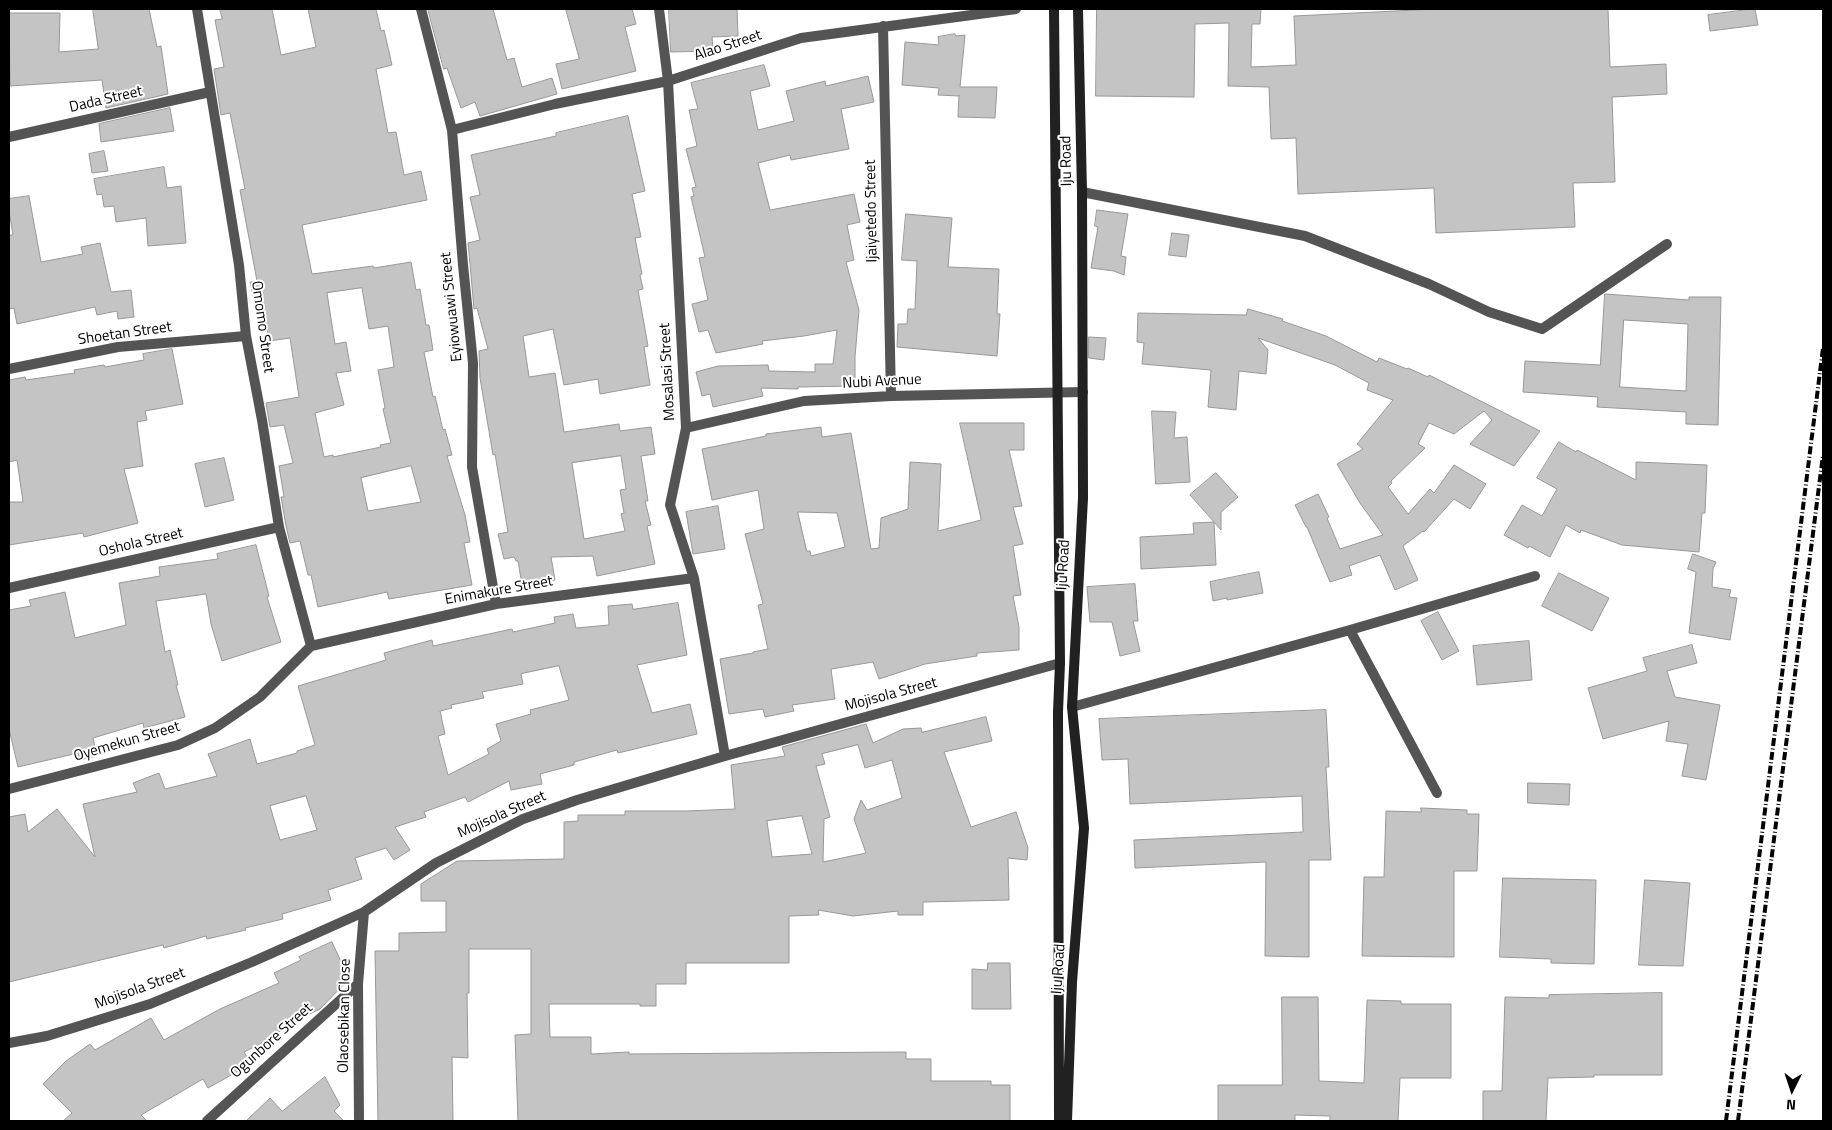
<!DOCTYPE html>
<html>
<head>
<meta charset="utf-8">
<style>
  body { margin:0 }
  #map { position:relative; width:1832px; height:1130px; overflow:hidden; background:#fff; font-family:"Titillium Web",sans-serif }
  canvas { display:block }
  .frame { position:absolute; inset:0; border:10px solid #000; pointer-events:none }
  .north { position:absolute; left:1767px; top:1065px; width:50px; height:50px; -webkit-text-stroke:4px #fff; paint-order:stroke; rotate:184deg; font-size:14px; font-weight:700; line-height:20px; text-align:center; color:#000 }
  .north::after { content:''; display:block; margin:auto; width:18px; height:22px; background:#000; clip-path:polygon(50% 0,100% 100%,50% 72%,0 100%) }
</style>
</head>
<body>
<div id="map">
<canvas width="1832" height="1130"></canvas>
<div class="frame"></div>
<div class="north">N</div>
</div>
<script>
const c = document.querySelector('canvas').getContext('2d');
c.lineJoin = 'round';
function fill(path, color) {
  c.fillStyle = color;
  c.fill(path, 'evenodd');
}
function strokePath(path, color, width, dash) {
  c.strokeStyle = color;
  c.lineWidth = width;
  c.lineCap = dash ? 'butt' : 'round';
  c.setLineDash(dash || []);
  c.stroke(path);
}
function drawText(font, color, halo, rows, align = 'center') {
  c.font = font + ' "Titillium Web",sans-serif';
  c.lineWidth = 4;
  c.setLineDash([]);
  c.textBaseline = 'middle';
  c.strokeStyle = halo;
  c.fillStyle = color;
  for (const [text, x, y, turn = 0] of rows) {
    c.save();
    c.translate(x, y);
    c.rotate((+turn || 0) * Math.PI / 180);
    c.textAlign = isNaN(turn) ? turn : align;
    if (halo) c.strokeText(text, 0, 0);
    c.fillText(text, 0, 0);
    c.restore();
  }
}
const building = new Path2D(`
  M 93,9 L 149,9 L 157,47 L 161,46 L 168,94 L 106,108 L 102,80 L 10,86 L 9,13 L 60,13 L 59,52 L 98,49 Z
  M 220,9 L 272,9 L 281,55 L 316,47 L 308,9 L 376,9 L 381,31 L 384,30 L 392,65 L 376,69 L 388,133 L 396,132 L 404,175 L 421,171 L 427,200 L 302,225 L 312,274 L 373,266 L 374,268 L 411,262 L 416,290 L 420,289 L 426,325 L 429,325 L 433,350 L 424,352 L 433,397 L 435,396 L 443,430 L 445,429 L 452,455 L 447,456 L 465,515 L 470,542 L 464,543 L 472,585 L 389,599 L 387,592 L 318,607 L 311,575 L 308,575 L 300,541 L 290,543 L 286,526 L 281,497 L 284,497 L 279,466 L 293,463 L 284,425 L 270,427 L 266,403 L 299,397 L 290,338 L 269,341 L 264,308 L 256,310 L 250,282 L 257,281 L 240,190 L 245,189 L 230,113 L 221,115 L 214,69 L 224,67 L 215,20 L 222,19 ZM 362,288 L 369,329 L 388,326 L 394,367 L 378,370 L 385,408 L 383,409 L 391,443 L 380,445 L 381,447 L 333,457 L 333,455 L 324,457 L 315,413 L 344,405 L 336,373 L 351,371 L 346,342 L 335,344 L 327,293 ZM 411,466 L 421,502 L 368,511 L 361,478 Z
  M 428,9 L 493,9 L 507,60 L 514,58 L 522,87 L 552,78 L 557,94 L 480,116 L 475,102 L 461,108 L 447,68 L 444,69 Z
  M 566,9 L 632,9 L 636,24 L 625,27 L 636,71 L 562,89 L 556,64 L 579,59 Z
  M 669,9 L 737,9 L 738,36 L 712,37 L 713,51 L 671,52 Z
  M 1097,9 L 1261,9 L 1260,24 L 1252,24 L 1251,67 L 1296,65 L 1294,16 L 1436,9 L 1608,9 L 1610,67 L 1666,64 L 1667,94 L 1612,97 L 1615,182 L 1573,183 L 1575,227 L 1436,233 L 1434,188 L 1298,194 L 1296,138 L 1271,139 L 1269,87 L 1228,86 L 1229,23 L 1195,24 L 1194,97 L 1096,96 Z
  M 1755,9 L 1758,25 L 1710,31 L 1708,15 Z
  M 955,34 L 956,36 L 965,35 L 960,87 L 997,87 L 995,118 L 958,117 L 959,95 L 959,96 L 938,95 L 939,88 L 902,85 L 905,42 L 939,45 L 938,37 Z
  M 764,65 L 770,86 L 750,91 L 758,130 L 794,121 L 786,91 L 825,81 L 826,86 L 868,76 L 874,102 L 841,109 L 849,149 L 791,160 L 790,155 L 758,163 L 770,210 L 854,194 L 860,222 L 847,225 L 854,260 L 846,262 L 859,310 L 855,357 L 855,386 L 798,387 L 798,389 L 761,388 L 763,396 L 713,407 L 710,394 L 702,396 L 696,372 L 718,366 L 768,365 L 769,371 L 815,372 L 815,364 L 833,364 L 837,330 L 804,336 L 762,341 L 763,344 L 716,353 L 708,330 L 699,332 L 692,304 L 708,300 L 699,258 L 705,257 L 691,197 L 694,196 L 692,188 L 696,187 L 686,149 L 697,146 L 689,110 L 698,109 L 691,83 Z
  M 170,108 L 174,131 L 101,142 L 99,124 Z
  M 628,116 L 645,191 L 632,194 L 641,237 L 635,238 L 642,274 L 640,275 L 643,289 L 638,290 L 648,346 L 644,347 L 650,385 L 600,394 L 598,379 L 564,385 L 553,329 L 523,336 L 529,377 L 555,373 L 564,432 L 619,424 L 620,431 L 651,427 L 655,454 L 641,456 L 648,501 L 645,501 L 651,525 L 647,526 L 655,564 L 597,576 L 593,556 L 551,557 L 555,580 L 522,585 L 518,561 L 516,561 L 514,557 L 504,559 L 498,534 L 508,532 L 495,454 L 493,455 L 480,378 L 479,351 L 488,349 L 477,308 L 474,309 L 470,264 L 468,243 L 480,240 L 470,197 L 480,195 L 471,155 L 556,136 L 556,133 ZM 621,456 L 626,489 L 620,490 L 624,513 L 621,514 L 625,531 L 584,539 L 572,463 Z
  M 104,151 L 108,171 L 92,173 L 89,154 Z
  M 164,167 L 167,188 L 181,186 L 186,243 L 148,246 L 146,218 L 116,222 L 114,206 L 104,207 L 102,194 L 97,195 L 94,179 Z
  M 29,196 L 41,262 L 83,254 L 81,247 L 100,243 L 111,292 L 131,290 L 134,317 L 118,319 L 117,311 L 97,315 L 95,307 L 17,324 L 14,308 L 9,309 L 9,235 L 13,235 L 9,211 L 9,199 Z
  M 1097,210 L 1128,214 L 1121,256 L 1126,257 L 1124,275 L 1114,271 L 1091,268 L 1098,227 L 1095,226 Z
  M 906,214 L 952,218 L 948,267 L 999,269 L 997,314 L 1000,314 L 997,356 L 897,347 L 898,324 L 907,324 L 908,309 L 915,309 L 917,261 L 902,260 Z
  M 1172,233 L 1189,235 L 1186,257 L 1169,255 Z
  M 1605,294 L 1689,300 L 1689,297 L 1721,297 L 1718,425 L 1686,424 L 1686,412 L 1597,407 L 1598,397 L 1523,392 L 1525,361 L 1600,365 ZM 1624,320 L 1688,324 L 1686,391 L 1620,387 Z
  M 1248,309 L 1283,319 L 1282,321 L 1326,336 L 1377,362 L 1379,358 L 1407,369 L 1408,368 L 1428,377 L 1429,375 L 1540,431 L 1514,466 L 1470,444 L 1492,420 L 1484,411 L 1454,434 L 1429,423 L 1418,444 L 1425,448 L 1391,481 L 1392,483 L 1388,487 L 1408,514 L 1430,489 L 1434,493 L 1454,465 L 1486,484 L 1470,509 L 1454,499 L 1424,532 L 1423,531 L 1403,546 L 1418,580 L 1395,590 L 1380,555 L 1349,566 L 1352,575 L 1330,582 L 1307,527 L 1306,527 L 1295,505 L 1318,494 L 1329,517 L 1327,518 L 1340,549 L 1383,535 L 1360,503 L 1337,464 L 1363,449 L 1357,444 L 1393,400 L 1367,390 L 1369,383 L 1335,365 L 1258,338 L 1268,350 L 1266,374 L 1239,371 L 1236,410 L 1208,407 L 1211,370 L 1142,364 L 1144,343 L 1137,342 L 1138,313 L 1246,315 Z
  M 1089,337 L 1106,338 L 1104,360 L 1089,358 Z
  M 172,349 L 183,404 L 145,411 L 147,420 L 137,422 L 143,466 L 124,469 L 138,523 L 84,537 L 83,533 L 9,545 L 9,502 L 23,502 L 17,460 L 9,462 L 9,380 L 25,377 L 26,380 L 75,373 L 74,370 L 104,365 L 105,367 L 144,360 L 143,354 Z
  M 1152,411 L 1176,412 L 1174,438 L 1187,437 L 1190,482 L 1156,484 Z
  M 960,423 L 1024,423 L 1024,450 L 1009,450 L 1022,506 L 1013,507 L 1023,544 L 1013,546 L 1021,595 L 1013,596 L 1019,627 L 1019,650 L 977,653 L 977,656 L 925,664 L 879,679 L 873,662 L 831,669 L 835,699 L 792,705 L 794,711 L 765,717 L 763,709 L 729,714 L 720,659 L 753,653 L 753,652 L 768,649 L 758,605 L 763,604 L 745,534 L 764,529 L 758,490 L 712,500 L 702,449 L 766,436 L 766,434 L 821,427 L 822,437 L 851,433 L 871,549 L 879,548 L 881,518 L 908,509 L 910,462 L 941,464 L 938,531 L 981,520 ZM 798,512 L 837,513 L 845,547 L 811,556 L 810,551 L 807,551 Z
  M 1559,442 L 1576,452 L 1577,450 L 1636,480 L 1636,462 L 1707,465 L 1705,513 L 1702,513 L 1699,552 L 1622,545 L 1581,530 L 1580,533 L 1566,525 L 1550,557 L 1529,546 L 1528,548 L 1504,535 L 1522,505 L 1542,516 L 1557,489 L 1537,478 Z
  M 224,458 L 234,500 L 205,507 L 195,464 Z
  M 1216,473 L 1238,497 L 1221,512 L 1221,530 L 1214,522 L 1216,565 L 1141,569 L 1140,537 L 1194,534 L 1193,523 L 1214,522 L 1190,495 Z
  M 718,506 L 725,549 L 693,554 L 686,512 Z
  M 256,545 L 269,596 L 267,597 L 281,642 L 222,661 L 211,624 L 206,594 L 156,601 L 165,652 L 170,650 L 178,685 L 176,685 L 185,717 L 144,728 L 143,723 L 93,738 L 97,756 L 80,760 L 78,753 L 18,767 L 9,729 L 9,610 L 31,606 L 29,600 L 65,592 L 75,638 L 126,625 L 119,583 L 160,576 L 159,567 L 218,559 L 217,554 Z
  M 1693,554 L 1716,562 L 1713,569 L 1712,587 L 1731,590 L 1729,597 L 1737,598 L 1730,640 L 1689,633 L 1696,572 L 1688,569 Z
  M 1259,572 L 1263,593 L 1227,600 L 1227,598 L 1213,601 L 1210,582 Z
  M 1559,573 L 1609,598 L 1592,631 L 1542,606 Z
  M 1135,584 L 1138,621 L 1133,621 L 1140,651 L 1120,656 L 1112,622 L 1090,622 L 1087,587 Z
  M 678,603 L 687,655 L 637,665 L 652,713 L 690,704 L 697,734 L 618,753 L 617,750 L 574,762 L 574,765 L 540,774 L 542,784 L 511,790 L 509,781 L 468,802 L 465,797 L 424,812 L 426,817 L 395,827 L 410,850 L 394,860 L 386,848 L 355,858 L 362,879 L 328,890 L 331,900 L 282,914 L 283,919 L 245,928 L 246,930 L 207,939 L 206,936 L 164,948 L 163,945 L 9,982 L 9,817 L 25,814 L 28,832 L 57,809 L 95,857 L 83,804 L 137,792 L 133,783 L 159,773 L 165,789 L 217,776 L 208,754 L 250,739 L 257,764 L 297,753 L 297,751 L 315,745 L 298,686 L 386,660 L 384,653 L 432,640 L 433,646 L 512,629 L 513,632 L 555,623 L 554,617 L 573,614 L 576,628 L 609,625 L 608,606 L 632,604 L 633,609 ZM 559,666 L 569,700 L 530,710 L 531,714 L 496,724 L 501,741 L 487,749 L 489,754 L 448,775 L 438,736 L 445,734 L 440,711 L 452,708 L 451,705 L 484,698 L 482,692 L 523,684 L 521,674 ZM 306,796 L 317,830 L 280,840 L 270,806 Z
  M 1438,612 L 1459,651 L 1442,660 L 1421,621 Z
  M 1529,641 L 1532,680 L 1477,685 L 1473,646 Z
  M 1692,645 L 1697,663 L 1667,671 L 1675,697 L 1720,705 L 1706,780 L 1682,776 L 1688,744 L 1666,741 L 1669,721 L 1603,739 L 1588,688 L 1647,671 L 1643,658 Z
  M 1326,710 L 1329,767 L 1326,767 L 1331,860 L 1309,860 L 1309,957 L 1265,956 L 1266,862 L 1135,868 L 1134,840 L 1303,832 L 1302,796 L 1130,804 L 1128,759 L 1102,760 L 1099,719 Z
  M 986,717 L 992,741 L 944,752 L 971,827 L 1016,812 L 1028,848 L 1027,860 L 1008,858 L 1009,900 L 923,902 L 923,915 L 898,915 L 898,911 L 853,916 L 818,910 L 819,915 L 789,916 L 789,963 L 686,963 L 686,984 L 656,984 L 656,1006 L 640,1006 L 640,1004 L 549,1004 L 550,1037 L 591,1037 L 591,1054 L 629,1052 L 629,1054 L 906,1052 L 906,1059 L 931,1059 L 931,1081 L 991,1081 L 991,1085 L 1010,1085 L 1010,1121 L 518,1121 L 515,1035 L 531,1034 L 531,949 L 469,949 L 469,993 L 467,993 L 468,1058 L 452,1057 L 453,1121 L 378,1121 L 375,951 L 399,951 L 399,933 L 446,932 L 446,901 L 421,901 L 421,884 L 457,861 L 564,859 L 564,822 L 578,821 L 578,815 L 625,815 L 625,811 L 686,811 L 735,809 L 731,765 L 785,756 L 782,747 L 866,724 L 873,743 L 903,729 L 921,728 L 922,732 ZM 858,745 L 865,768 L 892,760 L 902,798 L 867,810 L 861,800 L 854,819 L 866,853 L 823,862 L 824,819 L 830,817 L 816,766 L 825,764 L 822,754 ZM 802,816 L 812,854 L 772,857 L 767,821 Z
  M 1528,783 L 1570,784 L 1569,805 L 1528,803 Z
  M 1421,808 L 1467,810 L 1467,814 L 1479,814 L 1477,871 L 1454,871 L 1454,957 L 1362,956 L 1364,877 L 1384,877 L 1386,811 L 1421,812 Z
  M 1503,878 L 1596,880 L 1594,964 L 1551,963 L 1551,959 L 1500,957 Z
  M 1645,880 L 1690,883 L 1683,966 L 1639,965 Z
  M 332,942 L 349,979 L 320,1009 L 295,1021 L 296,1023 L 269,1037 L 270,1039 L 244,1052 L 251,1064 L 208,1088 L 203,1079 L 141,1115 L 147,1121 L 63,1121 L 72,1113 L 43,1084 L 66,1061 L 90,1044 L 95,1050 L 151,1018 L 164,1040 L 220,1009 L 279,983 L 274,973 L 301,960 L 299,957 Z
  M 988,963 L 1010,963 L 1011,1009 L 972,1009 L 972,969 L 987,970 Z
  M 1662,993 L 1662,1075 L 1594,1075 L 1594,1077 L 1548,1078 L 1546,1121 L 1483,1121 L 1483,1091 L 1502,1091 L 1505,997 L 1549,998 L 1549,995 Z
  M 1282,997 L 1318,997 L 1319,1081 L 1364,1083 L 1367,1000 L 1401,1001 L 1401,1004 L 1451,1004 L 1451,1078 L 1400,1078 L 1398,1121 L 1330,1121 L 1330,1116 L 1295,1115 L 1295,1121 L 1218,1121 L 1218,1085 L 1282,1085 Z
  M 325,1077 L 340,1105 L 334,1111 L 344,1121 L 246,1121 L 270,1098 L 282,1111 Z`);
fill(building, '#c4c4c4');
strokePath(building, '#989898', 1);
strokePath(new Path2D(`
  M 197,9 L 239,265 L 246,336 L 262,420 L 279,527 L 311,646
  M 421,9 L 452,130 L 463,265 L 473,363 L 472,467 L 496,604
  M 659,9 L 668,81 L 686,428 L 670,505 L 694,578 L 725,756
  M 883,26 L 891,396
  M 452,130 L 555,104 L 668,81 L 801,38 L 1016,9
  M 9,137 L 210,92
  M 1082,192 L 1305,236 L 1429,284 L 1489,312 L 1542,329 L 1667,244
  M 9,369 L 118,347 L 246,336
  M 686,428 L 804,401 L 891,396 L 1083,392
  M 9,588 L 279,527
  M 1350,630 L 1437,793
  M 311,646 L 496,604 L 694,578
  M 1072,707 L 1350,630 L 1535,576
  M 9,789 L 178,745 L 215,728 L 260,697 L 311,646
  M 9,1043 L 47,1036 L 150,1004 L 252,962 L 364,912 L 436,863 L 523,819 L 577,800 L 725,756 L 1060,663
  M 207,1121 L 358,984
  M 359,1121 L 358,984 L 364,912`), '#545454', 10);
strokePath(new Path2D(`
  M 1054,9 L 1060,663 L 1058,712 L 1059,1121
  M 1067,1121 L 1072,982 L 1084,828 L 1072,707 L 1083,498 L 1082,192 L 1078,9`), '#212121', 10);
strokePath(new Path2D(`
  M 1726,1121 L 1823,348
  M 1738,1121 L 1823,455`), '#000', 4, [8, 2.5, 1, 2.5]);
drawText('15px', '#000', '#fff', [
  ["Alao Street",728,46,-18],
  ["Dada Street",106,100,-13],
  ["Iju Road",1067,161,-91],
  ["Ijaiyetedo Street",872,211,-91],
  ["Eyiowuawi Street",452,307,-96],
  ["Omomo Street",262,327,82],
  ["Shoetan Street",125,334,-8],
  ["Mosalasi Street",668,372,-93],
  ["Nubi Avenue",882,382,-3],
  ["Oshola Street",141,543,-13],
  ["Iju Road",1064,565,-87],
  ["Enimakure Street",499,591,-10],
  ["Mojisola Street",891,695,-15],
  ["Oyemekun Street",127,742,-16],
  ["Mojisola Street",502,815,-24],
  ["Iju Road",1059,969,-86],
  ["Mojisola Street",140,989,-20],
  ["Olaosebikan Close",345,1016,-89],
  ["Ogunbore Street",272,1041,-42]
]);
</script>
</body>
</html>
